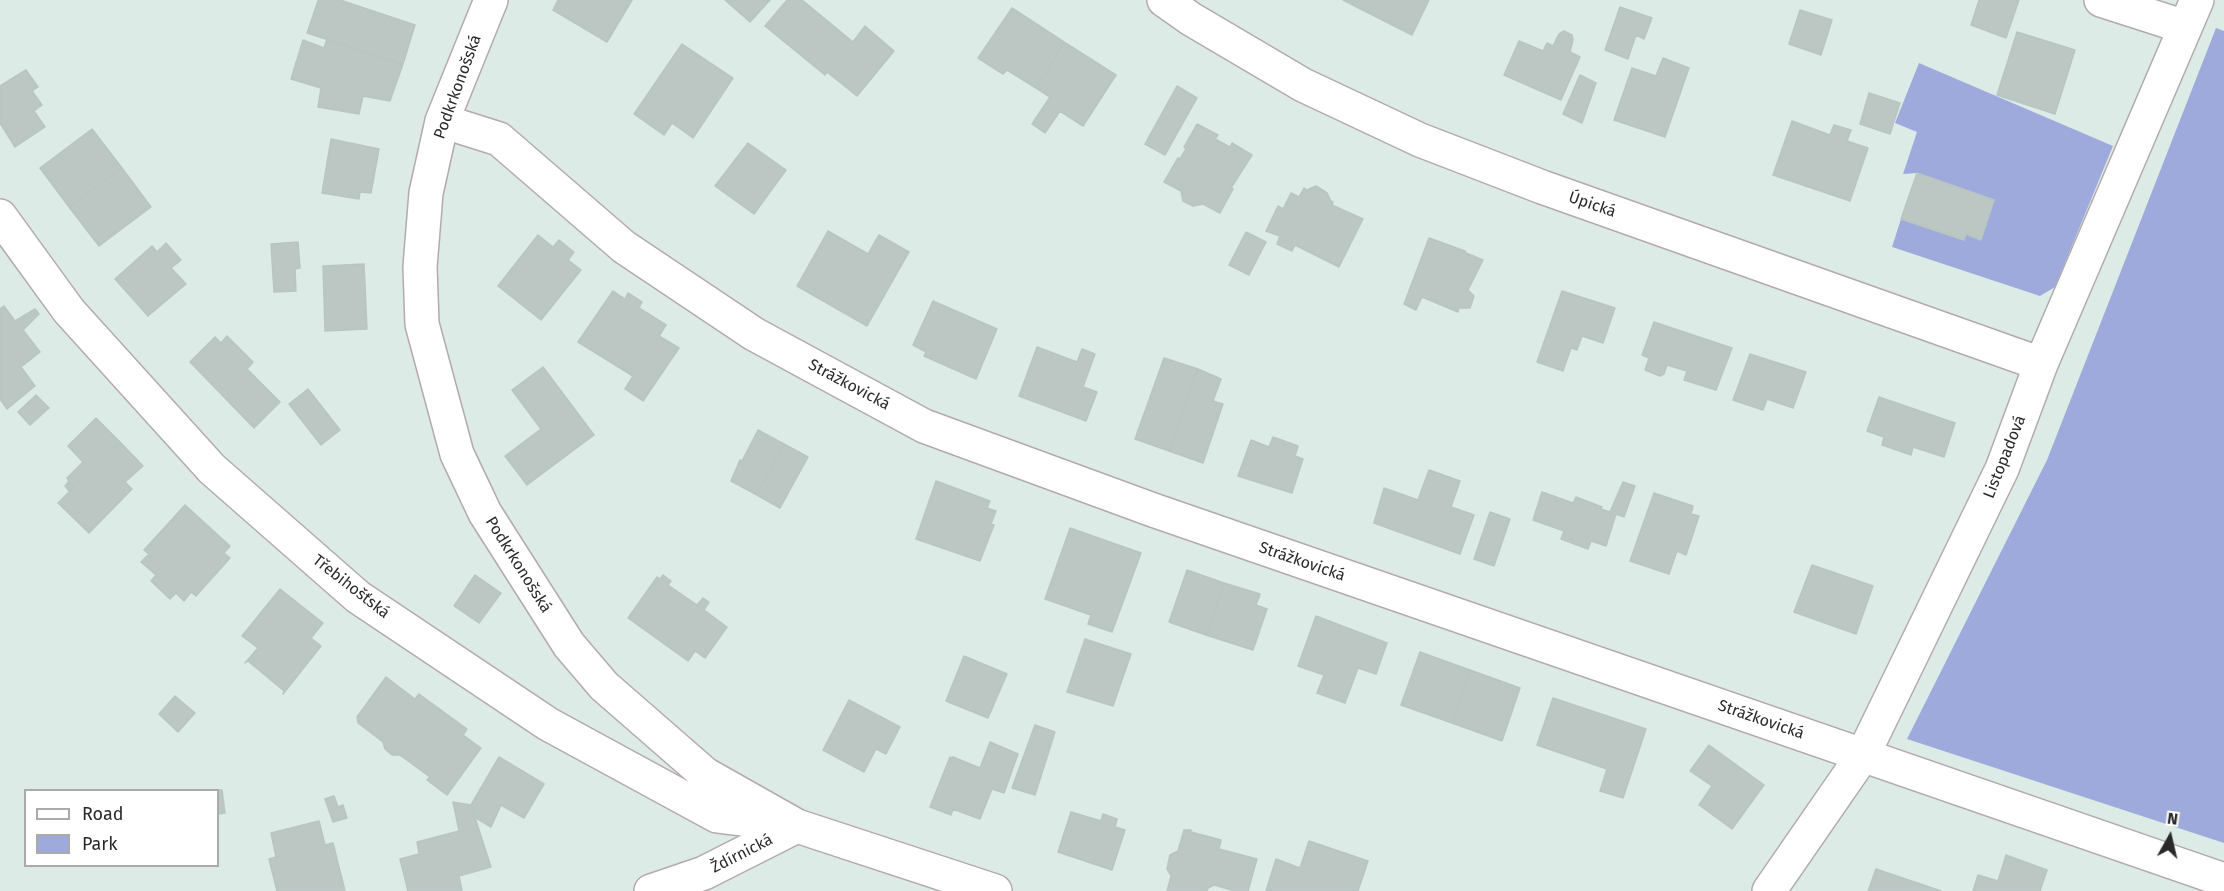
<!DOCTYPE html>
<html>
<head>
<meta charset="utf-8">
<style>
  body { margin:0 }
  #map { position:relative; width:2224px; height:891px; overflow:hidden; background:#ddebe7; font-family:"Fira Sans",sans-serif }
  canvas { display:block }
  .legend { position:absolute; left:24px; top:789px; width:195px; height:78px; box-sizing:border-box; background:#fff; border:2px solid #aaa; margin:0; padding:8px 10px; list-style:none; font-size:18px; color:#2a2a2a }
  .legend li { display:flex; align-items:center; gap:12px; height:30px }
  .legend b { width:30px; border:2px solid #aaa }
  .north { position:absolute; left:2140px; top:807px; width:60px; height:60px; -webkit-text-stroke:4px #fff; paint-order:stroke; rotate:8deg; font-size:16px; font-weight:700; line-height:24px; text-align:center; color:#2a2a2a }
  .north::after { content:''; display:block; margin:auto; width:21px; height:27px; background:#2a2a2a; clip-path:polygon(50% 0,100% 100%,50% 72%,0 100%) }
</style>
</head>
<body>
<div id="map">
<canvas width="2224" height="891"></canvas>
<ul class="legend">
<li><b style="height:8px;background:#fff"></b>Road</li>
<li><b style="height:16px;background:#9eaadc"></b>Park</li>
</ul>
<div class="north">N</div>
</div>
<script>
const c = document.querySelector('canvas').getContext('2d');
c.lineJoin = 'round';
function fill(path, color) {
  c.fillStyle = color;
  c.fill(path, 'evenodd');
}
function strokePath(path, color, width, dash) {
  c.strokeStyle = color;
  c.lineWidth = width;
  c.lineCap = dash ? 'butt' : 'round';
  c.setLineDash(dash || []);
  c.stroke(path);
}
function drawText(font, color, halo, rows, align = 'center') {
  c.font = font + ' "Fira Sans",sans-serif';
  c.lineWidth = 4.5;
  c.setLineDash([]);
  c.textBaseline = 'middle';
  c.strokeStyle = halo;
  c.fillStyle = color;
  for (const [text, x, y, turn = 0] of rows) {
    c.save();
    c.translate(x, y);
    c.rotate((+turn || 0) * Math.PI / 180);
    c.textAlign = isNaN(turn) ? turn : align;
    if (halo) c.strokeText(text, 0, 0);
    c.fillText(text, 0, 0);
    c.restore();
  }
}
fill(new Path2D(`
  M 2216,28 L 2224,31 L 2224,843 L 1907,739 L 2047,460 Z
  M 1919,63 L 2113,146 L 2055,287 L 2040,296 L 1892,247 L 1901,219 L 1964,240 L 1966,234 L 1981,240 L 1994,201 L 1917,173 L 1903,174 L 1917,132 L 1895,123 Z`), '#9eaadc');
const building = new Path2D(`
  M 322,0 L 340,0 L 415,25 L 403,64 L 307,33 L 318,1 Z
  M 558,0 L 632,0 L 607,42 L 553,10 Z
  M 725,0 L 770,0 L 750,22 Z
  M 787,0 L 802,0 L 853,42 L 865,26 L 894,51 L 857,96 L 827,72 L 825,75 L 765,26 Z
  M 1343,0 L 1429,0 L 1412,35 Z
  M 1979,0 L 2019,0 L 2006,38 L 1971,25 Z
  M 1620,7 L 1652,18 L 1644,39 L 1636,35 L 1628,59 L 1605,50 Z
  M 1012,8 L 1064,42 L 1036,88 L 1007,70 L 1003,74 L 978,58 Z
  M 1800,10 L 1832,20 L 1821,55 L 1789,44 Z
  M 1564,31 L 1572,35 L 1573,40 L 1570,52 L 1580,57 L 1561,100 L 1504,75 L 1519,41 L 1543,51 L 1547,43 L 1553,46 L 1559,34 Z
  M 2017,32 L 2075,50 L 2055,114 L 1997,95 Z
  M 327,39 L 403,64 L 390,101 L 363,96 L 359,114 L 318,107 L 321,88 L 291,79 L 303,40 L 324,48 Z
  M 1064,42 L 1116,75 L 1083,126 L 1060,111 L 1045,133 L 1032,124 L 1050,97 L 1036,88 Z
  M 682,44 L 733,78 L 693,138 L 672,123 L 664,135 L 634,114 Z
  M 1663,58 L 1689,68 L 1665,137 L 1614,120 L 1632,68 L 1656,76 Z
  M 26,70 L 38,87 L 32,91 L 42,105 L 34,111 L 45,127 L 15,147 L 0,123 L 0,86 Z
  M 1580,75 L 1596,83 L 1582,123 L 1563,114 Z
  M 1177,86 L 1197,98 L 1165,155 L 1145,144 Z
  M 1869,93 L 1900,103 L 1890,134 L 1860,124 Z
  M 1792,121 L 1830,135 L 1834,125 L 1851,130 L 1847,141 L 1868,148 L 1850,201 L 1773,175 Z
  M 1197,124 L 1218,135 L 1215,139 L 1230,147 L 1232,143 L 1252,155 L 1231,188 L 1233,189 L 1220,213 L 1203,204 L 1193,206 L 1183,201 L 1181,191 L 1164,182 L 1178,158 L 1180,159 L 1186,149 L 1184,147 Z
  M 92,129 L 122,168 L 69,207 L 40,168 Z
  M 331,139 L 379,149 L 371,193 L 360,192 L 359,199 L 322,193 Z
  M 748,143 L 786,170 L 754,214 L 715,186 Z
  M 122,168 L 151,207 L 99,246 L 69,207 Z
  M 1917,173 L 1994,200 L 1981,240 L 1966,234 L 1964,240 L 1901,219 Z
  M 1316,186 L 1327,193 L 1331,201 L 1333,202 L 1332,205 L 1363,219 L 1339,267 L 1295,245 L 1292,251 L 1277,244 L 1280,236 L 1266,231 L 1278,206 L 1283,209 L 1291,193 L 1299,197 L 1304,188 L 1307,190 Z
  M 828,231 L 868,254 L 879,235 L 909,252 L 867,326 L 797,286 Z
  M 1246,232 L 1266,242 L 1249,275 L 1229,265 Z
  M 538,235 L 553,247 L 559,240 L 574,252 L 568,260 L 581,270 L 541,320 L 498,286 Z
  M 1429,238 L 1465,251 L 1466,253 L 1483,260 L 1468,290 L 1474,296 L 1470,308 L 1459,308 L 1458,312 L 1422,297 L 1416,310 L 1404,304 Z
  M 298,242 L 300,268 L 295,269 L 296,291 L 274,292 L 271,244 Z
  M 166,243 L 181,260 L 171,268 L 186,284 L 148,316 L 115,279 L 152,246 L 157,252 Z
  M 364,264 L 367,329 L 325,331 L 323,266 Z
  M 613,291 L 625,299 L 628,293 L 642,302 L 639,308 L 666,325 L 659,336 L 679,348 L 643,401 L 625,389 L 633,376 L 578,342 Z
  M 1562,291 L 1615,308 L 1603,343 L 1582,336 L 1577,350 L 1571,348 L 1563,371 L 1537,362 Z
  M 933,301 L 997,329 L 976,379 L 924,356 L 926,352 L 913,345 Z
  M 4,306 L 15,321 L 35,309 L 39,314 L 23,330 L 40,352 L 21,367 L 35,386 L 7,409 L 0,399 L 0,309 Z
  M 1654,322 L 1732,348 L 1716,390 L 1684,380 L 1687,371 L 1667,365 L 1664,374 L 1660,376 L 1645,370 L 1649,358 L 1642,355 Z
  M 227,336 L 253,362 L 247,369 L 280,402 L 254,428 L 190,362 L 215,337 L 221,343 Z
  M 1037,347 L 1077,362 L 1082,349 L 1095,354 L 1083,387 L 1097,392 L 1086,421 L 1019,396 Z
  M 1750,354 L 1806,372 L 1793,408 L 1767,399 L 1763,410 L 1733,400 Z
  M 1164,358 L 1198,369 L 1169,451 L 1135,439 Z
  M 543,367 L 594,435 L 527,485 L 505,456 L 541,429 L 512,390 Z
  M 1198,369 L 1221,379 L 1213,401 L 1223,404 L 1203,463 L 1169,451 Z
  M 308,389 L 340,430 L 321,445 L 289,404 Z
  M 36,395 L 49,408 L 30,425 L 18,412 Z
  M 1879,397 L 1955,423 L 1944,457 L 1913,447 L 1911,455 L 1882,445 L 1884,437 L 1867,431 Z
  M 96,418 L 120,442 L 70,492 L 65,486 L 69,481 L 67,478 L 83,462 L 68,446 Z
  M 758,430 L 784,444 L 757,495 L 731,481 L 740,460 L 742,461 Z
  M 1273,437 L 1298,446 L 1295,456 L 1303,459 L 1292,493 L 1238,476 L 1251,440 L 1269,447 Z
  M 120,442 L 143,466 L 125,482 L 132,489 L 89,533 L 58,503 Z
  M 784,444 L 808,457 L 780,508 L 757,495 Z
  M 1429,470 L 1460,481 L 1451,507 L 1474,515 L 1460,554 L 1374,523 L 1384,488 L 1418,500 Z
  M 936,481 L 990,501 L 987,508 L 996,511 L 991,524 L 994,525 L 980,561 L 916,539 Z
  M 1623,482 L 1635,486 L 1624,517 L 1616,514 L 1606,546 L 1591,541 L 1588,549 L 1561,539 L 1564,531 L 1533,520 L 1542,492 L 1573,503 L 1576,497 L 1602,507 L 1601,509 L 1610,512 Z
  M 1654,493 L 1693,506 L 1691,514 L 1699,516 L 1686,555 L 1677,551 L 1669,574 L 1630,561 Z
  M 185,505 L 230,546 L 224,553 L 230,558 L 196,596 L 191,592 L 184,601 L 176,593 L 170,599 L 151,581 L 156,575 L 141,562 L 149,554 L 144,550 Z
  M 1490,512 L 1510,519 L 1494,566 L 1474,559 Z
  M 1070,528 L 1141,553 L 1112,632 L 1088,624 L 1091,615 L 1045,599 Z
  M 1812,565 L 1873,586 L 1856,634 L 1794,612 Z
  M 1187,570 L 1224,583 L 1206,635 L 1169,622 Z
  M 475,575 L 501,593 L 479,623 L 454,606 Z
  M 663,575 L 671,581 L 668,585 L 697,605 L 703,598 L 709,602 L 704,610 L 727,627 L 705,658 L 695,651 L 688,661 L 628,618 L 657,577 L 660,579 Z
  M 1224,583 L 1260,594 L 1256,605 L 1267,609 L 1253,650 L 1206,635 Z
  M 280,589 L 323,623 L 311,638 L 321,646 L 283,694 L 284,691 L 248,661 L 245,663 L 258,648 L 242,636 Z
  M 1316,616 L 1387,643 L 1376,674 L 1358,668 L 1345,703 L 1317,693 L 1324,675 L 1298,666 Z
  M 1085,639 L 1131,654 L 1113,706 L 1067,692 Z
  M 1420,652 L 1470,670 L 1452,723 L 1401,705 Z
  M 964,656 L 1007,674 L 988,718 L 946,701 Z
  M 1470,670 L 1520,688 L 1502,741 L 1452,723 Z
  M 386,677 L 415,699 L 419,694 L 467,729 L 463,735 L 481,748 L 447,795 L 427,780 L 430,777 L 400,755 L 392,755 L 385,749 L 383,742 L 358,723 L 357,717 Z
  M 175,696 L 195,713 L 178,732 L 159,714 Z
  M 1553,698 L 1646,729 L 1623,798 L 1600,791 L 1607,769 L 1537,745 Z
  M 849,700 L 900,727 L 886,754 L 876,749 L 864,772 L 823,750 Z
  M 1035,725 L 1055,732 L 1035,795 L 1012,788 Z
  M 990,742 L 1018,754 L 1004,793 L 992,789 L 980,819 L 953,809 L 951,815 L 930,807 L 950,757 L 952,758 L 953,757 L 980,768 Z
  M 1709,745 L 1764,785 L 1732,829 L 1699,805 L 1712,786 L 1690,771 Z
  M 499,757 L 544,784 L 524,818 L 501,805 L 491,827 L 476,818 L 471,805 Z
  M 213,790 L 222,790 L 225,813 L 218,814 L 218,790 Z
  M 334,796 L 338,807 L 343,805 L 347,818 L 333,822 L 325,799 Z
  M 453,802 L 471,805 L 491,867 L 459,876 L 462,891 L 408,891 L 400,859 L 419,854 L 417,842 L 459,831 Z
  M 1071,812 L 1101,821 L 1103,814 L 1117,819 L 1115,827 L 1125,830 L 1112,870 L 1058,852 Z
  M 319,821 L 325,845 L 333,843 L 345,891 L 277,891 L 269,859 L 276,857 L 271,833 Z
  M 1184,830 L 1191,830 L 1191,832 L 1221,840 L 1219,849 L 1257,859 L 1248,891 L 1235,891 L 1214,885 L 1208,888 L 1207,891 L 1167,891 L 1171,876 L 1167,869 L 1170,855 L 1178,851 Z
  M 1309,841 L 1368,861 L 1358,891 L 1266,891 L 1276,859 L 1300,868 Z
  M 2006,855 L 2047,870 L 2040,891 L 1973,891 L 1978,875 L 1998,881 Z
  M 1876,869 L 1941,891 L 1868,891 Z`);
fill(building, '#bcc6c3');
strokePath(building, '#b7c6c3', 1.5);
const street = new Path2D(`
  M 491,0 L 442,121 L 426,193 L 420,267 L 422,324 L 457,454 L 485,513 L 569,645 L 604,686 L 705,774 L 797,826 L 995,891
  M 1164,0 L 1191,19 L 1303,85 L 1420,140 L 1542,187 L 2041,364
  M 2101,0 L 2185,27
  M 442,121 L 499,139 L 624,247 L 754,334 L 924,426 L 1153,510 L 2224,880
  M 0,216 L 69,311 L 212,469 L 358,597 L 548,724 L 717,816 L 780,824
  M 651,891 L 704,873 L 797,826
  M 1769,891 L 1863,755 L 2002,469 L 2041,364 L 2197,0`);
strokePath(street, '#b5aaaa', 36);
strokePath(street, '#fff', 33);
drawText('16px', '#2a2a2a', '#fff', [
  ["Podkrkonošská",458,87,-70],
  ["Úpická",1592,205,19],
  ["Strážkovická",849,385,28],
  ["Listopadová",2005,457,-68],
  ["Strážkovická",1302,562,19],
  ["Podkrkonošská",518,565,58],
  ["Třebihošťská",351,587,38],
  ["Strážkovická",1761,720,19],
  ["Ždírnická",742,854,-27]
]);
</script>
</body>
</html>
